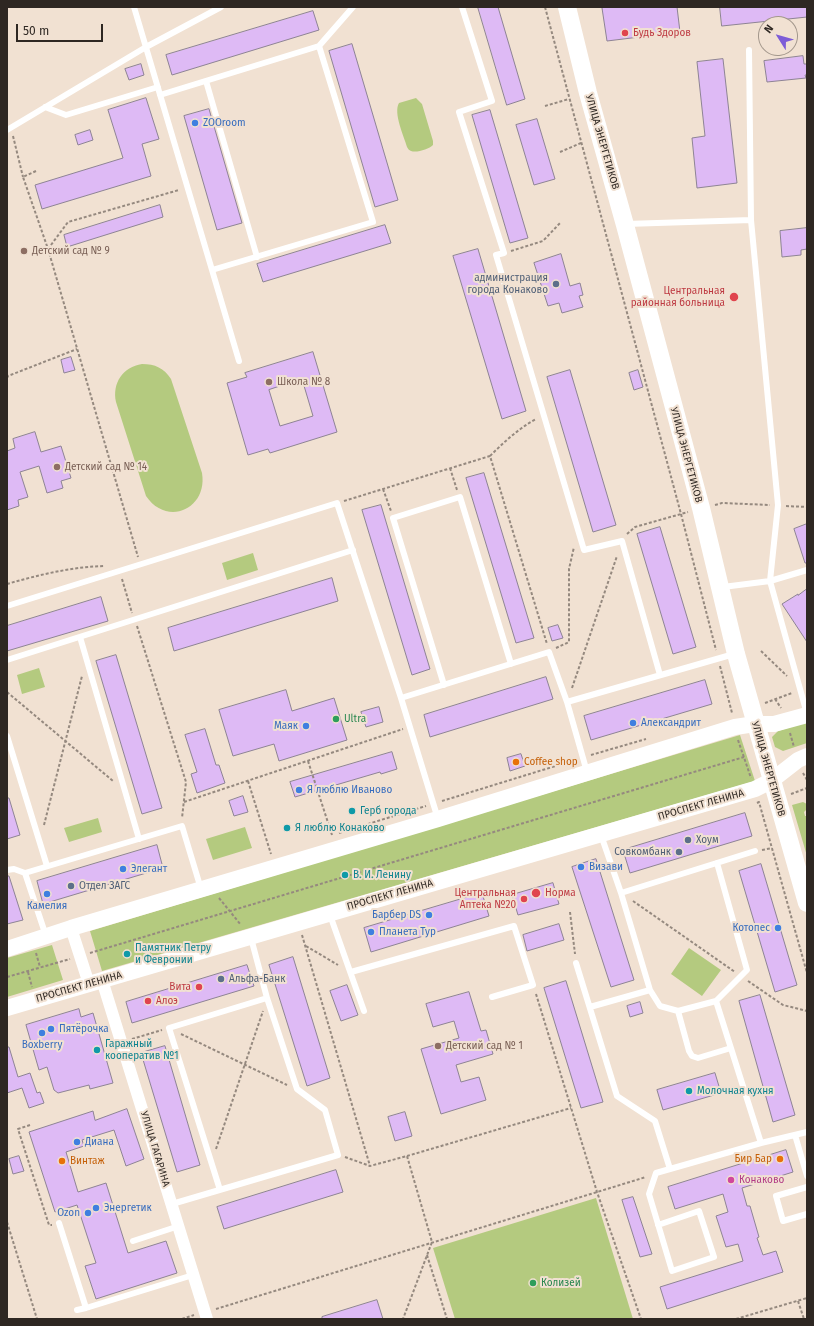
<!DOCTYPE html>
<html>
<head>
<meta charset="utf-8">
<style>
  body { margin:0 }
  #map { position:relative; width:814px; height:1326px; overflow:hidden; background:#f1e1d2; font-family:"Fira Sans",sans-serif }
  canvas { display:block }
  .frame { position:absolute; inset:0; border:8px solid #2e2722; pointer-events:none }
  .north { position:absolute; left:758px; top:16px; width:40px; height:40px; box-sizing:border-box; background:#f1e1d2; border:1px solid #a3978c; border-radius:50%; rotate:307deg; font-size:11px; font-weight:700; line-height:16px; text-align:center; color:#2e2722 }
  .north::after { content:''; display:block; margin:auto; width:14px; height:18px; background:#7d5cd7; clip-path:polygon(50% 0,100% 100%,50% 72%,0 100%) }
  .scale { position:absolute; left:16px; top:24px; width:87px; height:18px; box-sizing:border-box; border:2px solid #2e2722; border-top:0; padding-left:5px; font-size:12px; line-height:14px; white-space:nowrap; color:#2e2722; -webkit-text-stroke:3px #f1e1d2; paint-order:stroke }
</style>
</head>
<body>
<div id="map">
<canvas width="814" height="1326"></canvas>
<div class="frame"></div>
<div class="north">N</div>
<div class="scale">50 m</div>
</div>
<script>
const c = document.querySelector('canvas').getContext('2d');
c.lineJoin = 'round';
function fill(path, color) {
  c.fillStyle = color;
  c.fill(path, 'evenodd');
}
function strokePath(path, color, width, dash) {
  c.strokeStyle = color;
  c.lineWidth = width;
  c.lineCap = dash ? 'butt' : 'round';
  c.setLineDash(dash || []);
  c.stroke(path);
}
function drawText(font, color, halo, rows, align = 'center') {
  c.font = font + ' "Fira Sans",sans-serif';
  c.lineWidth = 4;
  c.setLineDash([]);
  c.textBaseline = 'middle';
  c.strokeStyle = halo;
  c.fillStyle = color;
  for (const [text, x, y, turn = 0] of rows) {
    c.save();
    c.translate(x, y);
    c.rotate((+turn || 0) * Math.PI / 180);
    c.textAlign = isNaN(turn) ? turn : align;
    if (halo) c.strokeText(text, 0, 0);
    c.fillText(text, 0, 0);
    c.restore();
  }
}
fill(new Path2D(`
  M 416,98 L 422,104 L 433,141 L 433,145 C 429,149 417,153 411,151 C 409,150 408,149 407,147 C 404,136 393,113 399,103 Z
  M 142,364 C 155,364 164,368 171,379 L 202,473 C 208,509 167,527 146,496 L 116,402 C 112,383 123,367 142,364 Z
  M 253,553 L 258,570 L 227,580 L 222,563 Z
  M 39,668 L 45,687 L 22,694 L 17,675 Z
  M 807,722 L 807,743 L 783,751 L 775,747 L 772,737 L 778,731 Z
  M 740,735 L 755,781 L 102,971 L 90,931 Z
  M 803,802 L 807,804 L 807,809 L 804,812 L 805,816 L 807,816 L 807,856 L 792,805 Z
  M 98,818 L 102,832 L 69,842 L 64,828 Z
  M 245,827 L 252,848 L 213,860 L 206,839 Z
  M 52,945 L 63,980 L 7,997 L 7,958 Z
  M 689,948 L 721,970 L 702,996 L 671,974 Z
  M 596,1198 L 633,1319 L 455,1319 L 433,1248 Z`), '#b4ca7f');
const building = new Path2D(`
  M 478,7 L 498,7 L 525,99 L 507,105 Z
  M 610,7 L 677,7 L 680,32 L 607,41 L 602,8 Z
  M 720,7 L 807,7 L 807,17 L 722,26 Z
  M 313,11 L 319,30 L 172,75 L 166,55 Z
  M 352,44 L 398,200 L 375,207 L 329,51 Z
  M 803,56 L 804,64 L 807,64 L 807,75 L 805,75 L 806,78 L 767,82 L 764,61 Z
  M 723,59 L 737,183 L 697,188 L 692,138 L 705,136 L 697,62 Z
  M 141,64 L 144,75 L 129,80 L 125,69 Z
  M 146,98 L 159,139 L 142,144 L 151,176 L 42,209 L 35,185 L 123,158 L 108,110 Z
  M 209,109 L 242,223 L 217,230 L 184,116 Z
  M 490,110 L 528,238 L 510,243 L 472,115 Z
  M 537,119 L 555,179 L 534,185 L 516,125 Z
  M 90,130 L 93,140 L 78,145 L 75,135 Z
  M 160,205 L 163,217 L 67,247 L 64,235 Z
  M 385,225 L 391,243 L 263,282 L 257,264 Z
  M 807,228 L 807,249 L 801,250 L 801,255 L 782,257 L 780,231 Z
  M 478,249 L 526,411 L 502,419 L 453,256 Z
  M 561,254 L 570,286 L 580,283 L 583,295 L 579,296 L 583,307 L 562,313 L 559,303 L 548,306 L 534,263 Z
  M 313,352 L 337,432 L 270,453 L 268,449 L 248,455 L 227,383 L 247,377 L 245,373 ZM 302,379 L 313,416 L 280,426 L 269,390 Z
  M 71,357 L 75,370 L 64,373 L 61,360 Z
  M 570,370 L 616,525 L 593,532 L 547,377 Z
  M 638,370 L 643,387 L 634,390 L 629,373 Z
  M 35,432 L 41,452 L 61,446 L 71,478 L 61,481 L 63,488 L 47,493 L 39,466 L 20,472 L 28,497 L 18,500 L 19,506 L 7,510 L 7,451 L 15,448 L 13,439 Z
  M 484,473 L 534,638 L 516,643 L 466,478 Z
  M 381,505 L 430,669 L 412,675 L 362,510 Z
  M 807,524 L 807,563 L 805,563 L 794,529 Z
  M 660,527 L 696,647 L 673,654 L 637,534 Z
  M 332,578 L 338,601 L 174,651 L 168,628 Z
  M 807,589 L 807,642 L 782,604 L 798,594 L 798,595 Z
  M 101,597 L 108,621 L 7,651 L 7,626 Z
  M 558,625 L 563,638 L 552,641 L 548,628 Z
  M 116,655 L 162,808 L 142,814 L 96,661 Z
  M 546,677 L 553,699 L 430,737 L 424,715 Z
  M 705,680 L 712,704 L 591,740 L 584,716 Z
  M 286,690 L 292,711 L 334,698 L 347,740 L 279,761 L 274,744 L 233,756 L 219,710 Z
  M 379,707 L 383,722 L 366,727 L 361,712 Z
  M 205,729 L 216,765 L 219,765 L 225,783 L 197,793 L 191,774 L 197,772 L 185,735 Z
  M 392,752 L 397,769 L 381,774 L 380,772 L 295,797 L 290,782 Z
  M 521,754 L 525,766 L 510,771 L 507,758 Z
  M 243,796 L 248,812 L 234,816 L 229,801 Z
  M 7,798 L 9,798 L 20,835 L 7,839 Z
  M 745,813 L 752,836 L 630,873 L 623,850 Z
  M 157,845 L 163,868 L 43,904 L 37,881 Z
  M 596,859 L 634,980 L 611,987 L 572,867 Z
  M 761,864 L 797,985 L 775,992 L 739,871 Z
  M 7,876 L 9,876 L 23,920 L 7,924 Z
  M 553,883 L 559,904 L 518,915 L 512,895 Z
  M 482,893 L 489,916 L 371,952 L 364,928 Z
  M 559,924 L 564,940 L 527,951 L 523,935 Z
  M 293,957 L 330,1078 L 307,1086 L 269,965 Z
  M 247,965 L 254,986 L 132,1023 L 126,1002 Z
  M 566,981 L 603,1102 L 581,1108 L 544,988 Z
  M 347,985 L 358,1015 L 341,1021 L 330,991 Z
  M 469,992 L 481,1031 L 486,1030 L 493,1054 L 456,1065 L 461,1082 L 479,1077 L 486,1100 L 441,1114 L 421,1049 L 459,1038 L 454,1021 L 433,1027 L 426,1004 Z
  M 760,995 L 795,1115 L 773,1122 L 739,1001 Z
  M 640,1002 L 643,1013 L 630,1017 L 627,1006 Z
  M 79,1009 L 81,1017 L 93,1013 L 113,1083 L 90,1089 L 89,1085 L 58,1093 L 54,1090 L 47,1067 L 39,1070 L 26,1025 Z
  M 165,1046 L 200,1165 L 177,1172 L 141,1053 Z
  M 7,1047 L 9,1047 L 18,1077 L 30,1073 L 37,1093 L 40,1092 L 44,1103 L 29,1108 L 22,1088 L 7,1093 Z
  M 715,1073 L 721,1093 L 663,1110 L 657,1090 Z
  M 127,1109 L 144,1159 L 126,1166 L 114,1130 L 82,1140 L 84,1146 L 66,1152 L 78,1192 L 106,1183 L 128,1253 L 166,1241 L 177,1273 L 96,1299 L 85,1266 L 96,1263 L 77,1205 L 55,1212 L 29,1132 L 93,1111 L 95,1120 Z
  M 405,1112 L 412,1136 L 395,1141 L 388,1117 Z
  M 786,1150 L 793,1172 L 742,1188 L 747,1206 L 750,1206 L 759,1237 L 757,1238 L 763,1255 L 776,1251 L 783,1272 L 667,1309 L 660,1287 L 743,1261 L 738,1244 L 726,1247 L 716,1216 L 728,1212 L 723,1194 L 675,1209 L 668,1187 Z
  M 19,1156 L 24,1171 L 13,1174 L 9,1159 Z
  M 336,1170 L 343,1192 L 224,1229 L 217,1207 Z
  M 633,1197 L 652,1254 L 640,1257 L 622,1200 Z
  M 377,1300 L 383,1319 L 322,1319 L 322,1317 Z`);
fill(building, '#debaf5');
strokePath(building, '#8d8394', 1);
strokePath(new Path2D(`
  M 545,7 L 681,514 L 716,650
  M 545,106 L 569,99
  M 13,136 L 23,177
  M 560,152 L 581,143
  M 36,171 L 23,177 L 48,249 L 138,557
  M 48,249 L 68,222 L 179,190
  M 511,251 L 543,241 L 561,222
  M 7,378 L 8,376 L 77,349
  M 490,456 C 504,442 518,429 536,419
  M 450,468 L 457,490
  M 383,489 L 391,511
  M 344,501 L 490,456 L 547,644
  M 715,505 L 722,503 L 770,505
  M 786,506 L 807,507
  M 627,534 L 635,527 L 688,512
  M 122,579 L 132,613
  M 7,584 C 38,575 71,567 104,566
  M 137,626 L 186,782 L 182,818
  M 556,648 L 569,642 L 569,569 L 574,547
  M 761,651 L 787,676
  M 720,666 L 732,713 L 731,714
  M 572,688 L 617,556
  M 7,692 L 113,781
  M 775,699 L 781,708
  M 765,703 L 792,693
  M 790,733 L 794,747
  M 738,740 L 751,778
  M 591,755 L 646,739
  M 308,761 L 332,835
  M 803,773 L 807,780
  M 248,781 L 271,854
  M 791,794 L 807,788
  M 442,801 L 575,760
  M 184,802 L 403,729
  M 757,803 L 759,802 L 807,973
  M 44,825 L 82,676
  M 339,833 L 426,806
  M 762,850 L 772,848
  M 219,898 L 241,925
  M 633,901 L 735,972
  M 570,912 L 575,954
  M 302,935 L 370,1166
  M 306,946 L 338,965
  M 36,953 L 40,967
  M 90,953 L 744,757
  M 28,972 L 32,987
  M 7,977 L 70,959
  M 748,981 L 783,1005 L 807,1011
  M 536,994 L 597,1192 L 641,1319
  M 181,1034 L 287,1085
  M 132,1039 L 162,1030
  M 30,1125 L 18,1129 L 49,1225 L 52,1225
  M 216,1149 L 263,1011
  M 407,1156 L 571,1108
  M 345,1157 L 370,1166 L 407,1156 L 432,1242 L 403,1319
  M 7,1222 L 37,1319
  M 427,1255 L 447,1319
  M 798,1301 L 804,1319
  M 216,1309 L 646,1177
  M 182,1319 L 194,1315
  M 736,1319 L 807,1298`), '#95897f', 2, [3, 2]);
strokePath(new Path2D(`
  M 134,7 L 239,361
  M 462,7 L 492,101 L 459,112 L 504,253 L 496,255 L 584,550 L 622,541 L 660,675
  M 749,50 L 751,220 L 778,505 L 770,581 L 807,714
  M 206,81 L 257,257
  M 160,95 L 319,46 L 353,7
  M 45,107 L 66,115 L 158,87
  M 7,130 L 146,47 L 221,7
  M 626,224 L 751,220
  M 212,270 L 373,222 L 319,46
  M 723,587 L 770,581 L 807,570
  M 7,606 L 337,503 L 401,698
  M 80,637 L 139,839
  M 7,660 L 353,550
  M 444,685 L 393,518 L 460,497 L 511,664
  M 7,736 L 47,866
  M 587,772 L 567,702 L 734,654
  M 438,819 L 401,698 L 549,652 L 567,702
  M 601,835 L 621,893 L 650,990 L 660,1006 L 678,1011 L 716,1001
  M 717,863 L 747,970 L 716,1001 L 761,1143
  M 7,870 L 14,869 L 25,873 L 182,826 L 201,889
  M 25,873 L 46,936
  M 621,893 L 755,851
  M 330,915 L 364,1011
  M 576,963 L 617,1096 L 655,1121 L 670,1169
  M 351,972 L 514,926 L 533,985 L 492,997
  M 590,1007 L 650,990
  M 678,1011 L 689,1051 L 692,1056 L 698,1058 L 731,1048
  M 795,1135 L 807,1176
  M 807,1187 L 776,1196 L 783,1221 L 807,1214
  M 220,1190 L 169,1028 L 267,998
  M 172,1204 L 338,1155 L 325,1110 L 297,1089 L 267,998 L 251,938
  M 59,1223 L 86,1308 L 193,1275
  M 658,1225 L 699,1211 L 714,1257 L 672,1271 L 649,1194 L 656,1173 L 761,1143 L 807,1132
  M 133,1241 L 179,1226
  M 77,1310 L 86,1308`), '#fff', 6);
strokePath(new Path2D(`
  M 71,928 L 89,984
  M 102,980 L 207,1319`), '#fff', 12);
strokePath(new Path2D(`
  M 7,949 L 71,928 L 438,819 L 735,727 L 755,724 L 774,724 L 807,715
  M 7,1008 L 755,789 L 771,781 L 798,760 L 807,756`), '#fff', 16);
strokePath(new Path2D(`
  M 567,7 L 588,93 L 625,225 L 701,508 L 736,654 L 807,903`), '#fff', 18);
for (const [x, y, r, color] of [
  [625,33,4,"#e0444e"],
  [195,123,4,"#3f7fe0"],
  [24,251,4,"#8d6e63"],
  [556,284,4,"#5c6f8a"],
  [734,297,5,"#e0444e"],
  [269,382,4,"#8d6e63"],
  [57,467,4,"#8d6e63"],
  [336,719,4,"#2e9e5b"],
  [633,723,4,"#3f7fe0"],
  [306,726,4,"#3f7fe0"],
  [516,762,4,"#e8710a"],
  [299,790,4,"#3f7fe0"],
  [352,811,4,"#0f9aa8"],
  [287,828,4,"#0f9aa8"],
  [688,840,4,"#5c6f8a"],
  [679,852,4,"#5c6f8a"],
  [581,867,4,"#3f7fe0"],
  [123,869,4,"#3f7fe0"],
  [345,875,4,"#0f9aa8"],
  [71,886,4,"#5c6f8a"],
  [536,893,5,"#e0444e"],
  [47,894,4,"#3f7fe0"],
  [524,899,4,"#e0444e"],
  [429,915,4,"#3f7fe0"],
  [778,928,4,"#3f7fe0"],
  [371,932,4,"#3f7fe0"],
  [127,954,4,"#0f9aa8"],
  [221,979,4,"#5c6f8a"],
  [199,987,4,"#e0444e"],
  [148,1001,4,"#e0444e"],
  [51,1029,4,"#3f7fe0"],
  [42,1033,4,"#3f7fe0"],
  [438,1046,4,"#8d6e63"],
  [97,1050,4,"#0f9aa8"],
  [689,1091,4,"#0f9aa8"],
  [77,1142,4,"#3f7fe0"],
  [780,1159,4,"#e8710a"],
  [62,1161,4,"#e8710a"],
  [731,1180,4,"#d1479c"],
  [96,1208,4,"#3f7fe0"],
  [88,1213,4,"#3f7fe0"],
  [533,1283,4,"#2e9e5b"]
]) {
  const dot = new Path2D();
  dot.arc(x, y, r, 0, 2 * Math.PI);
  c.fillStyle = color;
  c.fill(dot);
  strokePath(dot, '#f1e1d2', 1.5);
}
drawText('10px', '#be3a42', '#f1e1d2', [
  ["Будь Здоров",633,33],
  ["Центральная",725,291,"right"],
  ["районная больница",725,303,"right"],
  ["Центральная",516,893,"right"],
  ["Аптека №20",516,905,"right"],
  ["Норма",545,893],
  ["Вита",191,987,"right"],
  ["Алоэ",156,1001]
], 'left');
drawText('10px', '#366cbe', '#f1e1d2', [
  ["ZOOroom",203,123],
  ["Александрит",641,723],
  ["Маяк",298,726,"right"],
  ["Я люблю Иваново",307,790],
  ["Визави",589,867],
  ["Элегант",131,869],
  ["Камелия",47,906,"center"],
  ["Барбер DS",421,915,"right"],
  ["Котопес",770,928,"right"],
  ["Планета Тур",379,932],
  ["Пятёрочка",59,1029],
  ["Boxberry",42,1045,"center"],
  ["Диана",85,1142],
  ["Энергетик",104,1208],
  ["Ozon",80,1213,"right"]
], 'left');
drawText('10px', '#2e2722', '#f1e1d2', [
  ["УЛИЦА ЭНЕРГЕТИКОВ",602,142,74],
  ["УЛИЦА ЭНЕРГЕТИКОВ",686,455,75],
  ["УЛИЦА ЭНЕРГЕТИКОВ",768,769,74],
  ["ПРОСПЕКТ ЛЕНИНА",701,805,-16],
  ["ПРОСПЕКТ ЛЕНИНА",390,895,-16],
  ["ПРОСПЕКТ ЛЕНИНА",79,987,-16],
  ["УЛИЦА ГАГАРИНА",155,1149,73]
]);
drawText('10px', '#785e54', '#f1e1d2', [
  ["Детский сад № 9",32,251],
  ["Школа № 8",277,382],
  ["Детский сад № 14",65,467],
  ["Детский сад № 1",446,1046]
], 'left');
drawText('10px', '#4e5e75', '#f1e1d2', [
  ["администрация",548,278,"right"],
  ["города Конаково",548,290,"right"],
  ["Хоум",696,840],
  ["Совкомбанк",671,852,"right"],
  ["Отдел ЗАГС",79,886],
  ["Альфа-Банк",229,979]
], 'left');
drawText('10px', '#27864d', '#f1e1d2', [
  ["Ultra",344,719],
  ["Колизей",541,1283]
], 'left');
drawText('10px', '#c56008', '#f1e1d2', [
  ["Coffee shop",524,762],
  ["Бир Бар",772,1159,"right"],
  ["Винтаж",70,1161]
], 'left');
drawText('10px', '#0d838f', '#f1e1d2', [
  ["Герб города",360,811],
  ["Я люблю Конаково",295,828],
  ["В. И. Ленину",353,875],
  ["Памятник Петру",135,948],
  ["и Февронии",135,960],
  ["Гаражный",105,1044],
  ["кооператив №1",105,1056],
  ["Молочная кухня",697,1091]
], 'left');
drawText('10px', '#b23c85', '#f1e1d2', [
  ["Конаково",739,1180]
], 'left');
</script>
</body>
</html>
